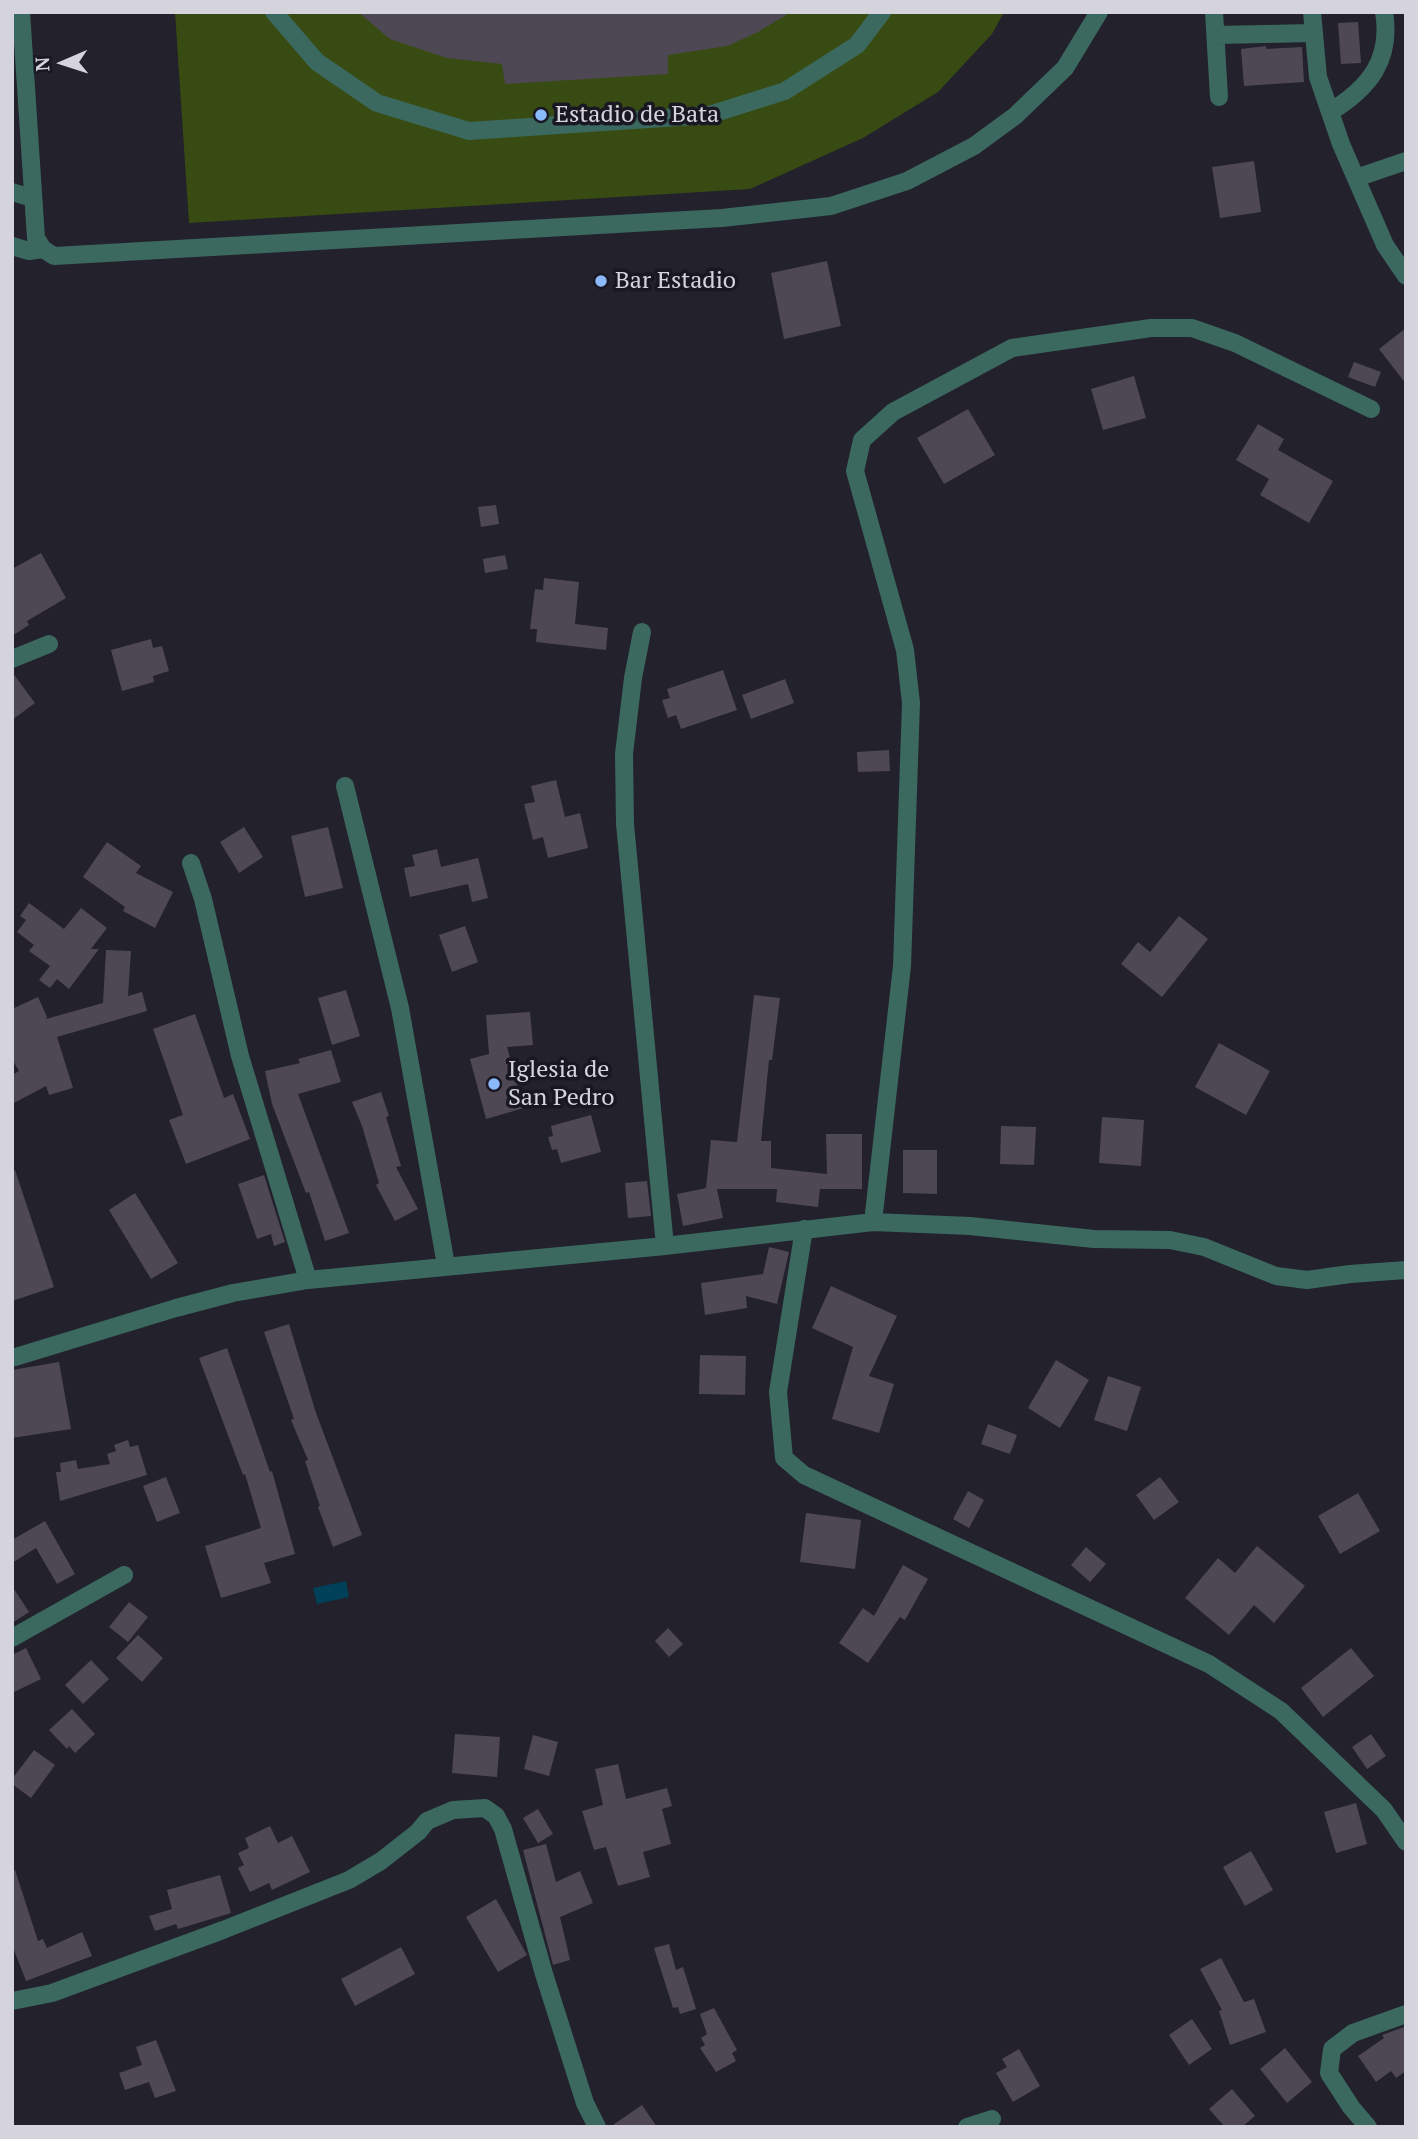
<!DOCTYPE html>
<html>
<head>
<meta charset="utf-8">
<style>
  body { margin:0 }
  #map { position:relative; width:1418px; height:2139px; overflow:hidden; background:#22212c; font-family:"PT Serif",serif }
  canvas { display:block }
  .frame { position:absolute; inset:0; border:14px solid #d5d4dc; pointer-events:none }
  .north { position:absolute; left:28px; top:28px; width:70px; height:70px; -webkit-text-stroke:5px #191722; paint-order:stroke; rotate:267deg; font-size:19px; font-weight:700; line-height:28px; text-align:center; color:#d5d4dc }
  .north::after { content:''; display:block; margin:auto; width:24px; height:32px; background:#d5d4dc; clip-path:polygon(50% 0,100% 100%,50% 72%,0 100%) }
</style>
</head>
<body>
<div id="map">
<canvas width="1418" height="2139"></canvas>
<div class="frame"></div>
<div class="north">N</div>
</div>
<script>
const c = document.querySelector('canvas').getContext('2d');
c.lineJoin = 'round';
function fill(path, color) {
  c.fillStyle = color;
  c.fill(path, 'evenodd');
}
function strokePath(path, color, width, dash) {
  c.strokeStyle = color;
  c.lineWidth = width;
  c.lineCap = dash ? 'butt' : 'round';
  c.setLineDash(dash || []);
  c.stroke(path);
}
function drawText(font, color, halo, rows, align = 'center') {
  c.font = font + ' "PT Serif",serif';
  c.lineWidth = 7;
  c.setLineDash([]);
  c.textBaseline = 'middle';
  c.strokeStyle = halo;
  c.fillStyle = color;
  for (const [text, x, y, turn = 0] of rows) {
    c.save();
    c.translate(x, y);
    c.rotate((+turn || 0) * Math.PI / 180);
    c.textAlign = isNaN(turn) ? turn : align;
    if (halo) c.strokeText(text, 0, 0);
    c.fillText(text, 0, 0);
    c.restore();
  }
}
fill(new Path2D(`
  M 175,12 L 1004,12 L 992,34 L 938,92 L 863,138 L 750,189 L 189,223 Z`), '#384b12');
fill(new Path2D(`
  M 346,1581 L 349,1597 L 317,1604 L 313,1588 Z`), '#004058');
fill(new Path2D(`
  M 358,12 L 791,12 L 758,32 L 727,46 L 668,55 L 668,74 L 505,84 L 502,64 L 447,58 L 390,39 Z
  M 1358,22 L 1361,63 L 1341,64 L 1338,23 Z
  M 1266,46 L 1266,49 L 1302,47 L 1304,82 L 1244,86 L 1241,49 Z
  M 1254,161 L 1261,212 L 1220,218 L 1212,167 Z
  M 827,261 L 841,326 L 784,339 L 771,273 Z
  M 1406,328 L 1406,384 L 1379,349 Z
  M 1354,362 L 1381,372 L 1375,387 L 1348,377 Z
  M 1134,376 L 1146,418 L 1103,430 L 1091,389 Z
  M 968,409 L 995,455 L 944,484 L 917,438 Z
  M 1258,424 L 1284,439 L 1278,450 L 1333,481 L 1309,523 L 1260,495 L 1269,479 L 1236,460 Z
  M 496,505 L 499,524 L 481,527 L 478,507 Z
  M 41,553 L 66,598 L 27,621 L 29,625 L 12,636 L 12,569 Z
  M 505,555 L 508,569 L 485,573 L 483,559 Z
  M 544,578 L 579,582 L 575,624 L 608,628 L 606,650 L 536,642 L 537,629 L 530,629 L 535,589 L 543,590 Z
  M 151,639 L 153,648 L 162,646 L 169,671 L 153,676 L 154,682 L 122,691 L 111,650 Z
  M 723,670 L 737,710 L 681,729 L 676,715 L 668,718 L 662,700 L 670,698 L 667,689 Z
  M 12,672 L 35,703 L 12,720 Z
  M 785,679 L 794,703 L 751,719 L 742,695 Z
  M 889,750 L 890,771 L 858,772 L 857,752 Z
  M 556,780 L 565,817 L 580,813 L 588,848 L 548,858 L 543,837 L 533,840 L 524,804 L 535,802 L 531,786 Z
  M 244,827 L 263,857 L 239,873 L 220,842 Z
  M 328,827 L 343,888 L 305,897 L 291,836 Z
  M 107,842 L 141,866 L 136,873 L 173,892 L 155,928 L 123,911 L 125,907 L 83,877 Z
  M 437,849 L 441,867 L 478,858 L 488,898 L 472,902 L 468,884 L 410,897 L 404,868 L 415,866 L 412,855 Z
  M 29,903 L 64,929 L 81,908 L 107,928 L 91,949 L 99,949 L 69,989 L 57,979 L 50,988 L 39,980 L 50,966 L 29,951 L 34,945 L 17,932 L 26,920 L 20,916 Z
  M 1179,916 L 1208,939 L 1162,997 L 1121,964 L 1138,942 L 1150,952 Z
  M 465,926 L 478,962 L 452,972 L 439,935 Z
  M 106,950 L 131,951 L 128,996 L 142,992 L 147,1011 L 57,1037 L 73,1088 L 49,1095 L 46,1086 L 12,1104 L 12,1075 L 19,1071 L 12,1059 L 12,1009 L 38,997 L 47,1017 L 46,1019 L 103,1003 Z
  M 346,990 L 360,1036 L 332,1045 L 318,998 Z
  M 754,995 L 780,998 L 772,1060 L 769,1060 L 761,1141 L 771,1141 L 771,1168 L 827,1174 L 826,1134 L 862,1134 L 862,1189 L 820,1189 L 818,1207 L 776,1202 L 777,1189 L 717,1189 L 723,1218 L 683,1226 L 677,1194 L 706,1188 L 711,1140 L 737,1142 Z
  M 530,1012 L 533,1045 L 507,1047 L 524,1108 L 486,1119 L 470,1059 L 489,1054 L 486,1015 Z
  M 195,1014 L 224,1098 L 233,1094 L 250,1139 L 186,1164 L 169,1120 L 183,1115 L 153,1029 Z
  M 1219,1043 L 1270,1071 L 1246,1115 L 1195,1087 Z
  M 331,1050 L 341,1082 L 298,1094 L 349,1233 L 325,1241 L 309,1192 L 306,1193 L 272,1104 L 265,1071 L 300,1063 L 298,1059 Z
  M 381,1092 L 389,1116 L 386,1117 L 401,1166 L 396,1167 L 418,1209 L 395,1221 L 376,1185 L 379,1183 L 362,1126 L 352,1102 Z
  M 591,1115 L 601,1152 L 561,1163 L 557,1149 L 552,1150 L 548,1137 L 553,1136 L 551,1126 Z
  M 1102,1117 L 1144,1120 L 1141,1166 L 1099,1163 Z
  M 1001,1126 L 1036,1127 L 1034,1165 L 1000,1164 Z
  M 903,1150 L 937,1150 L 937,1194 L 903,1193 Z
  M 15,1170 L 54,1287 L 12,1301 L 12,1171 Z
  M 264,1175 L 285,1242 L 274,1246 L 271,1234 L 257,1239 L 238,1184 Z
  M 647,1181 L 651,1216 L 628,1218 L 625,1183 Z
  M 135,1193 L 178,1263 L 151,1279 L 109,1210 Z
  M 769,1247 L 789,1252 L 777,1304 L 746,1296 L 747,1308 L 705,1315 L 701,1283 L 763,1274 Z
  M 831,1286 L 897,1316 L 869,1376 L 894,1384 L 879,1433 L 832,1419 L 853,1347 L 812,1328 Z
  M 289,1324 L 316,1413 L 362,1535 L 333,1547 L 318,1507 L 320,1506 L 305,1461 L 308,1460 L 291,1420 L 294,1419 L 264,1332 Z
  M 227,1348 L 270,1472 L 272,1471 L 295,1554 L 264,1563 L 271,1583 L 221,1598 L 205,1546 L 261,1528 L 245,1474 L 243,1475 L 199,1358 Z
  M 700,1355 L 746,1356 L 745,1395 L 699,1394 Z
  M 1056,1360 L 1089,1380 L 1060,1428 L 1028,1408 Z
  M 59,1362 L 71,1429 L 12,1438 L 12,1370 Z
  M 1108,1376 L 1141,1387 L 1127,1431 L 1094,1420 Z
  M 988,1424 L 1017,1435 L 1010,1454 L 981,1444 Z
  M 128,1440 L 130,1447 L 138,1445 L 147,1475 L 60,1501 L 56,1472 L 61,1472 L 60,1463 L 76,1460 L 78,1469 L 110,1464 L 107,1454 L 116,1451 L 114,1445 Z
  M 166,1477 L 180,1513 L 157,1522 L 143,1486 Z
  M 1160,1477 L 1179,1502 L 1154,1520 L 1136,1495 Z
  M 968,1491 L 984,1500 L 969,1528 L 953,1519 Z
  M 1358,1493 L 1380,1531 L 1340,1554 L 1318,1516 Z
  M 806,1513 L 861,1520 L 855,1569 L 800,1562 Z
  M 45,1521 L 75,1574 L 57,1584 L 36,1548 L 12,1563 L 12,1540 Z
  M 1257,1546 L 1305,1586 L 1274,1623 L 1254,1605 L 1229,1635 L 1185,1598 L 1218,1558 L 1235,1573 Z
  M 1086,1547 L 1106,1564 L 1090,1582 L 1071,1565 Z
  M 903,1565 L 928,1579 L 905,1620 L 900,1617 L 868,1663 L 839,1643 L 863,1608 L 874,1616 Z
  M 12,1586 L 29,1612 L 12,1623 Z
  M 129,1602 L 148,1617 L 128,1642 L 109,1627 Z
  M 668,1628 L 683,1644 L 669,1657 L 655,1641 Z
  M 138,1635 L 163,1658 L 142,1682 L 116,1658 Z
  M 26,1648 L 41,1679 L 12,1693 L 12,1655 Z
  M 1351,1648 L 1374,1676 L 1323,1717 L 1301,1688 Z
  M 91,1660 L 109,1679 L 83,1704 L 65,1685 Z
  M 72,1709 L 95,1734 L 75,1753 L 69,1746 L 67,1749 L 49,1730 Z
  M 455,1734 L 500,1737 L 497,1777 L 452,1773 Z
  M 1371,1734 L 1386,1756 L 1367,1769 L 1352,1747 Z
  M 533,1735 L 558,1742 L 549,1776 L 524,1769 Z
  M 34,1750 L 55,1765 L 31,1798 L 12,1784 L 12,1779 Z
  M 618,1764 L 626,1799 L 667,1788 L 672,1806 L 662,1809 L 671,1844 L 643,1852 L 650,1877 L 618,1886 L 606,1847 L 594,1850 L 582,1811 L 603,1805 L 595,1769 Z
  M 1356,1803 L 1367,1844 L 1336,1853 L 1324,1812 Z
  M 538,1809 L 553,1834 L 538,1843 L 523,1818 Z
  M 270,1826 L 278,1843 L 292,1836 L 310,1872 L 272,1890 L 269,1883 L 250,1892 L 238,1868 L 244,1865 L 238,1853 L 249,1848 L 245,1838 Z
  M 546,1844 L 556,1882 L 580,1871 L 593,1903 L 560,1917 L 570,1960 L 553,1965 L 523,1850 Z
  M 1251,1851 L 1273,1890 L 1245,1906 L 1223,1867 Z
  M 12,1870 L 15,1870 L 38,1941 L 43,1939 L 47,1948 L 82,1932 L 92,1956 L 26,1981 L 12,1945 Z
  M 220,1875 L 231,1913 L 178,1929 L 176,1924 L 155,1931 L 149,1916 L 172,1909 L 167,1890 Z
  M 496,1899 L 527,1955 L 498,1972 L 466,1917 Z
  M 669,1944 L 676,1970 L 683,1967 L 696,2009 L 680,2014 L 678,2007 L 673,2008 L 654,1948 Z
  M 401,1947 L 415,1974 L 355,2006 L 341,1979 Z
  M 1221,1958 L 1244,2002 L 1254,1999 L 1266,2032 L 1230,2045 L 1219,2011 L 1222,2010 L 1200,1969 Z
  M 714,2008 L 737,2050 L 732,2053 L 736,2061 L 716,2072 L 700,2048 L 705,2045 L 701,2038 L 707,2034 L 700,2014 Z
  M 1192,2019 L 1212,2049 L 1189,2065 L 1169,2035 Z
  M 1404,2027 L 1406,2071 L 1396,2078 L 1391,2071 L 1376,2082 L 1358,2056 L 1384,2038 L 1382,2035 Z
  M 156,2040 L 176,2091 L 155,2098 L 149,2082 L 125,2090 L 119,2073 L 142,2065 L 136,2047 Z
  M 1285,2048 L 1312,2082 L 1287,2103 L 1260,2069 Z
  M 1019,2049 L 1040,2086 L 1013,2102 L 996,2073 L 1007,2067 L 1002,2059 Z
  M 1232,2089 L 1255,2116 L 1242,2127 L 1225,2127 L 1209,2109 Z
  M 642,2105 L 657,2127 L 610,2127 Z`), '#4e4854');
strokePath(new Path2D(`
  M 21,12 L 36,238 L 43,249 L 54,256 L 722,218 L 831,206 L 907,181 L 974,146 L 1015,116 L 1065,68 L 1099,12
  M 274,12 L 317,62 L 377,103 L 469,131 L 709,115 L 785,91 L 857,45 L 882,12
  M 1214,12 L 1219,97
  M 1312,12 L 1318,77 L 1341,144 L 1385,245 L 1406,276
  M 1216,35 L 1314,33
  M 1330,112 C 1369,88 1392,60 1384,12
  M 1356,178 L 1406,161
  M 12,192 L 32,198
  M 12,246 L 29,251 L 43,249
  M 642,632 L 633,678 L 624,754 L 625,824 L 665,1246
  M 12,659 L 49,644
  M 345,786 L 400,1008 L 446,1265
  M 191,863 L 203,899 L 240,1056 L 308,1280
  M 873,1222 L 902,966 L 911,703 L 905,650 L 855,471 L 862,440 L 893,412 L 1012,348 L 1151,328 L 1192,328 L 1235,343 L 1371,409
  M 804,1229 L 778,1392 L 784,1458 L 804,1475 L 1209,1664 L 1281,1711 L 1384,1810 L 1406,1842
  M 12,1358 L 176,1308 L 233,1293 L 308,1280 L 665,1246 L 873,1222 L 970,1226 L 1094,1239 L 1170,1240 L 1204,1247 L 1276,1276 L 1307,1280 L 1350,1274 L 1406,1270
  M 12,1638 L 124,1575
  M 12,2001 L 52,1993 L 223,1930 L 349,1880 L 381,1861 L 418,1832 L 427,1821 L 453,1810 L 485,1808 L 496,1816 L 503,1829 L 544,1974 L 585,2103 L 597,2127
  M 967,2127 L 992,2119
  M 1368,2127 L 1351,2107 L 1329,2073 L 1332,2049 L 1353,2033 L 1406,2014`), '#3b695f', 18);
for (const [x, y, r, color] of [
  [541,115,7,"#8abafc"],
  [601,281,7,"#8abafc"],
  [494,1084,7,"#8abafc"]
]) {
  const dot = new Path2D();
  dot.arc(x, y, r, 0, 2 * Math.PI);
  c.fillStyle = color;
  c.fill(dot);
  strokePath(dot, '#191722', 2.5);
}
drawText('24px', '#d5d4dc', '#191722', [
  ["Estadio de Bata",555,115],
  ["Bar Estadio",615,281],
  ["Iglesia de",508,1070],
  ["San Pedro",508,1098]
], 'left');
</script>
</body>
</html>
